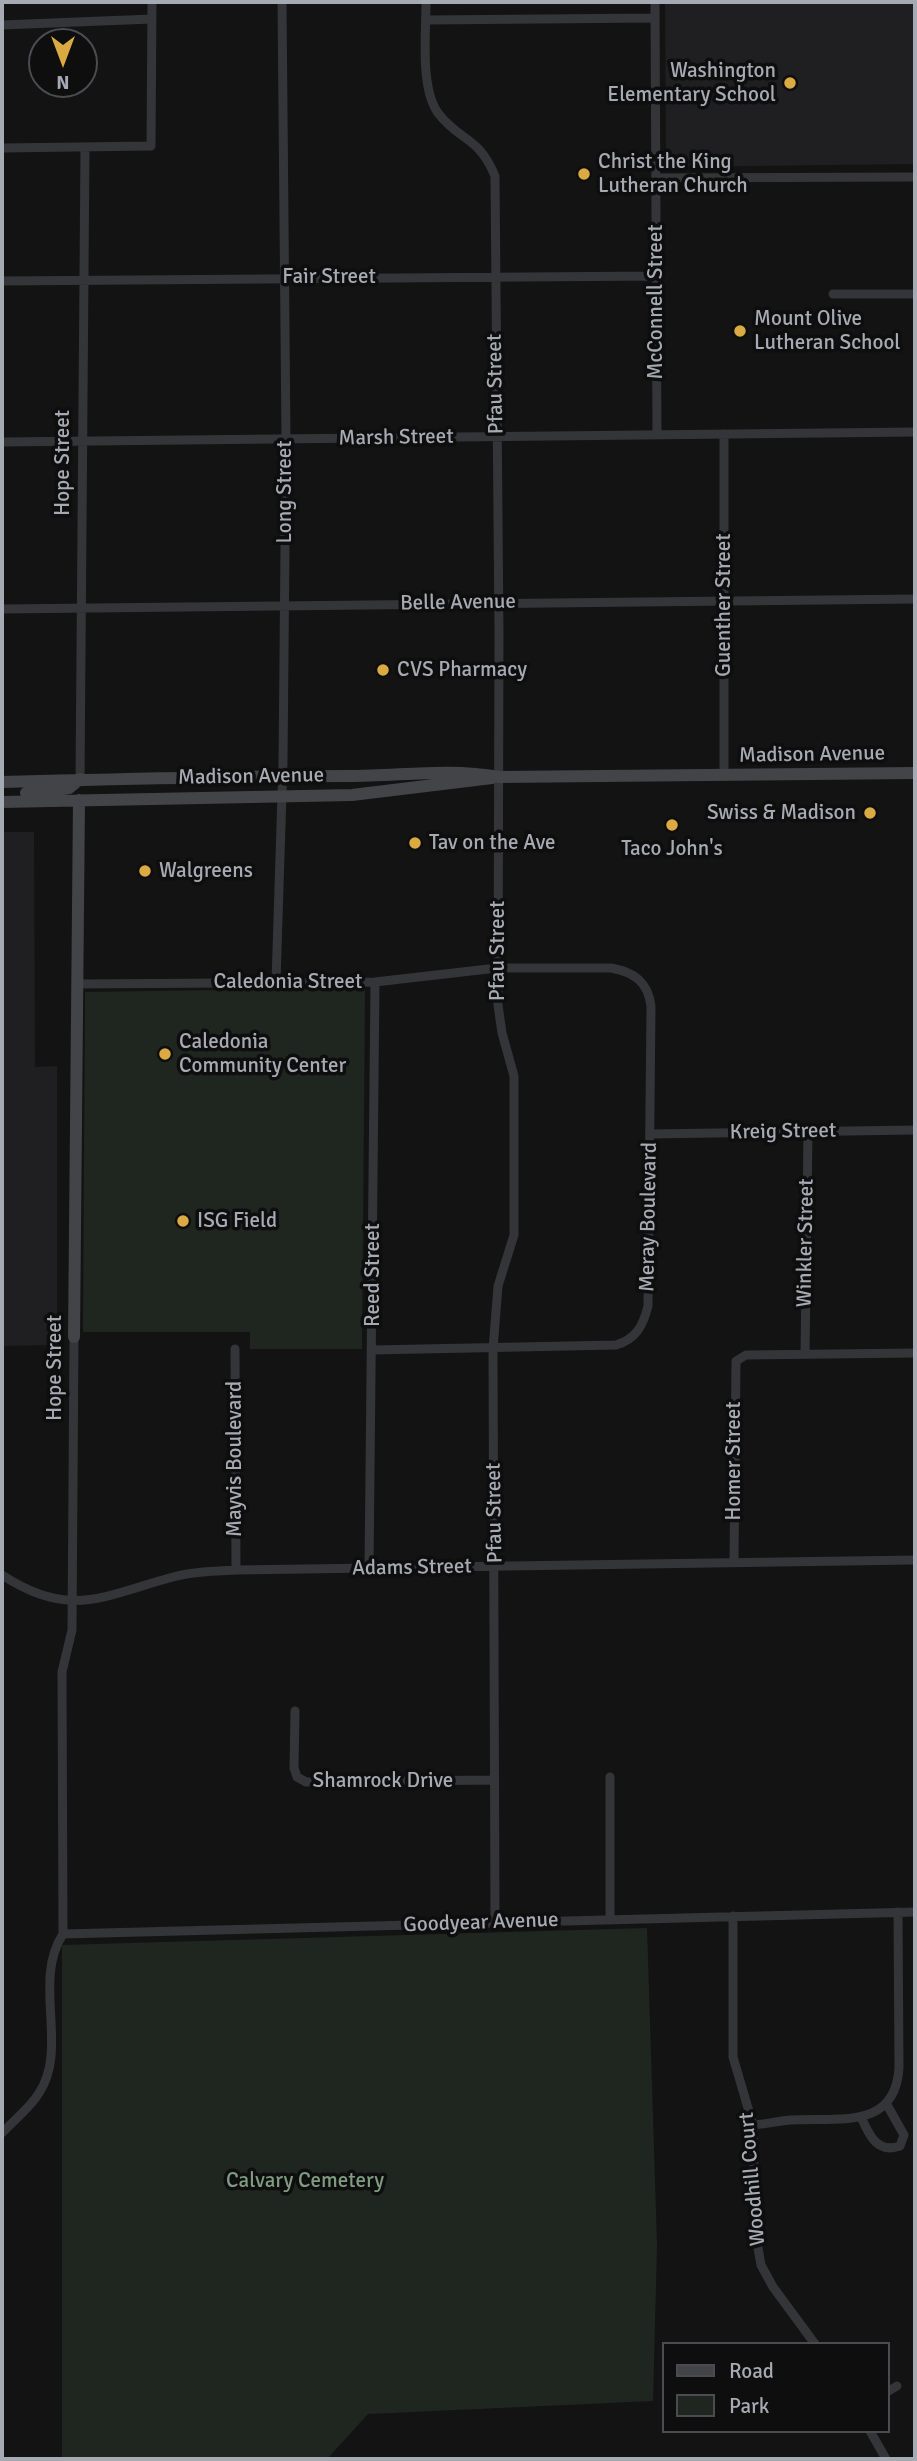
<!DOCTYPE html>
<html>
<head>
<meta charset="utf-8">
<style>
  body { margin:0 }
  #map { position:relative; width:917px; height:2461px; overflow:hidden; background:#131314; font-family:Signika,sans-serif }
  canvas { display:block }
  .frame { position:absolute; inset:0; border:4px solid #a6aab3; pointer-events:none }
  .legend { position:absolute; left:662px; top:2342px; width:228px; height:91px; box-sizing:border-box; background:#0e0e0f; border:2px solid #4b4c51; margin:0; padding:9px 12px; list-style:none; font-size:21px; color:#a6aab3 }
  .legend li { display:flex; align-items:center; gap:14px; height:35px }
  .legend b { width:35px; border:2px solid #4b4c51 }
  .north { position:absolute; left:28px; top:28px; width:70px; height:70px; box-sizing:border-box; background:#0e0e0f; border:2px solid #4b4c51; border-radius:50%; rotate:180deg; font-size:19px; font-weight:700; line-height:28px; text-align:center; color:#a6aab3 }
  .north::after { content:''; display:block; margin:auto; width:24px; height:32px; background:#dcaa43; clip-path:polygon(50% 0,100% 100%,50% 72%,0 100%) }
</style>
</head>
<body>
<div id="map">
<canvas width="917" height="2461"></canvas>
<div class="frame"></div>
<ul class="legend">
<li><b style="height:9px;background:#424448"></b>Road</li>
<li><b style="height:19px;background:#1f2620"></b>Park</li>
</ul>
<div class="north">N</div>
</div>
<script>
const c = document.querySelector('canvas').getContext('2d');
c.lineJoin = 'round';
function fill(path, color) {
  c.fillStyle = color;
  c.fill(path, 'evenodd');
}
function strokePath(path, color, width, dash) {
  c.strokeStyle = color;
  c.lineWidth = width;
  c.lineCap = dash ? 'butt' : 'round';
  c.setLineDash(dash || []);
  c.stroke(path);
}
function drawText(font, color, halo, rows, align = 'center') {
  c.font = font + ' Signika,sans-serif';
  c.lineWidth = 7;
  c.setLineDash([]);
  c.textBaseline = 'middle';
  c.strokeStyle = halo;
  c.fillStyle = color;
  for (const [text, x, y, turn = 0] of rows) {
    c.save();
    c.translate(x, y);
    c.rotate((+turn || 0) * Math.PI / 180);
    c.textAlign = isNaN(turn) ? turn : align;
    if (halo) c.strokeText(text, 0, 0);
    c.fillText(text, 0, 0);
    c.restore();
  }
}
fill(new Path2D(`
  M 665,2 L 915,2 L 915,164 L 666,167 Z
  M 2,832 L 34,832 L 35,1067 L 57,1066 L 57,1345 L 2,1346 Z`), '#1f1f21');
fill(new Path2D(`
  M 365,988 L 362,1349 L 250,1349 L 250,1332 L 83,1332 L 85,992 Z
  M 647,1928 L 657,2245 L 653,2401 L 368,2414 L 327,2459 L 62,2459 L 62,1945 Z`), '#1f2620');
strokePath(new Path2D(`
  M 426,2 C 426,33 420,88 438,113 C 460,142 478,135 495,176 L 499,632 L 498,1005 L 502,1033 L 514,1076 L 514,1235 L 498,1286 L 493,1349 L 495,1922
  M 655,2 L 657,435
  M 426,20 L 655,18
  M 2,25 L 152,19
  M 2,148 L 151,146 L 152,2
  M 656,178 L 915,177
  M 2,281 L 656,276
  M 833,294 L 915,294
  M 724,434 L 724,775
  M 2,442 L 915,432
  M 2,609 L 915,599
  M 80,779 L 85,148
  M 276,982 L 283,762 L 286,440 L 282,2
  M 78,984 L 375,982 L 497,968 L 611,968 C 634,972 648,982 651,1006 L 648,1306 C 643,1326 636,1339 616,1345 L 373,1350
  M 650,1134 L 915,1130
  M 235,1349 L 236,1570
  M 805,1354 L 808,1132
  M 734,1562 L 736,1361 L 746,1355 L 915,1353
  M 369,1569 L 375,982
  M 2,1575 C 72,1621 106,1594 177,1576 C 196,1571 216,1571 236,1570 L 915,1560
  M 295,1711 L 294,1768 L 297,1777 L 306,1782 L 494,1780
  M 610,1777 L 610,1919
  M 733,1916 L 733,2057 L 753,2125 L 755,2231 L 761,2265 L 773,2287 L 815,2344
  M 63,1934 L 62,1672 L 72,1630 L 74,1337
  M 861,2117 C 869,2135 877,2154 900,2146 L 904,2135 L 886,2103
  M 753,2125 C 766,2124 779,2121 791,2120 C 837,2117 895,2131 899,2068 L 898,1912
  M 2,2133 C 14,2120 30,2108 39,2093 C 69,2048 32,1981 63,1934 L 915,1912
  M 887,2392 L 897,2386
  M 870,2431 L 886,2459`), '#343538', 9);
strokePath(new Path2D(`
  M 2,782 C 118,779 234,776 350,776 C 401,776 448,768 499,777 L 915,773
  M 26,793 L 69,788 L 80,779
  M 2,802 L 352,795 L 492,778
  M 74,1337 L 79,800`), '#424448', 12);
for (const [x, y, r, color] of [
  [790,83,7,"#dcaa43"],
  [584,174,7,"#dcaa43"],
  [740,331,7,"#dcaa43"],
  [383,670,7,"#dcaa43"],
  [870,813,7,"#dcaa43"],
  [672,825,7,"#dcaa43"],
  [415,843,7,"#dcaa43"],
  [145,871,7,"#dcaa43"],
  [165,1054,7,"#dcaa43"],
  [183,1221,7,"#dcaa43"]
]) {
  const dot = new Path2D();
  dot.arc(x, y, r, 0, 2 * Math.PI);
  c.fillStyle = color;
  c.fill(dot);
  strokePath(dot, '#0e0e0f', 2.5);
}
drawText('21px', '#a6aab3', '#0e0e0f', [
  ["Washington",776,71,"right"],
  ["Elementary School",776,95,"right"],
  ["Christ the King",598,162],
  ["Lutheran Church",598,186],
  ["Mount Olive",754,319],
  ["Lutheran School",754,343],
  ["CVS Pharmacy",397,670],
  ["Swiss & Madison",856,813,"right"],
  ["Tav on the Ave",429,843],
  ["Taco John's",672,849,"center"],
  ["Walgreens",159,871],
  ["Caledonia",179,1042],
  ["Community Center",179,1066],
  ["ISG Field",197,1221]
], 'left');
drawText('21px', '#a6aab3', '#0e0e0f', [
  ["Fair Street",329,277],
  ["McConnell Street",656,302,-90],
  ["Pfau Street",496,384,-91],
  ["Marsh Street",396,438,-1],
  ["Hope Street",63,463,-90],
  ["Long Street",285,492,-90],
  ["Belle Avenue",458,603,-1],
  ["Guenther Street",724,605,-90],
  ["Madison Avenue",812,755,-1],
  ["Madison Avenue",251,777,-1],
  ["Pfau Street",498,951,-90],
  ["Caledonia Street",288,982],
  ["Kreig Street",783,1132,-1],
  ["Meray Boulevard",649,1217,-89],
  ["Winkler Street",806,1243,-89],
  ["Reed Street",373,1275,-90],
  ["Hope Street",55,1368,-90],
  ["Mayvis Boulevard",235,1459,-90],
  ["Homer Street",734,1461,-90],
  ["Pfau Street",495,1513,-91],
  ["Adams Street",412,1568,-1],
  ["Shamrock Drive",383,1781],
  ["Goodyear Avenue",481,1923,-2],
  ["Woodhill Court",753,2179,-95]
]);
drawText('21px', '#7f9c81', '#0e0e0f', [
  ["Calvary Cemetery",305,2181]
]);
</script>
</body>
</html>
